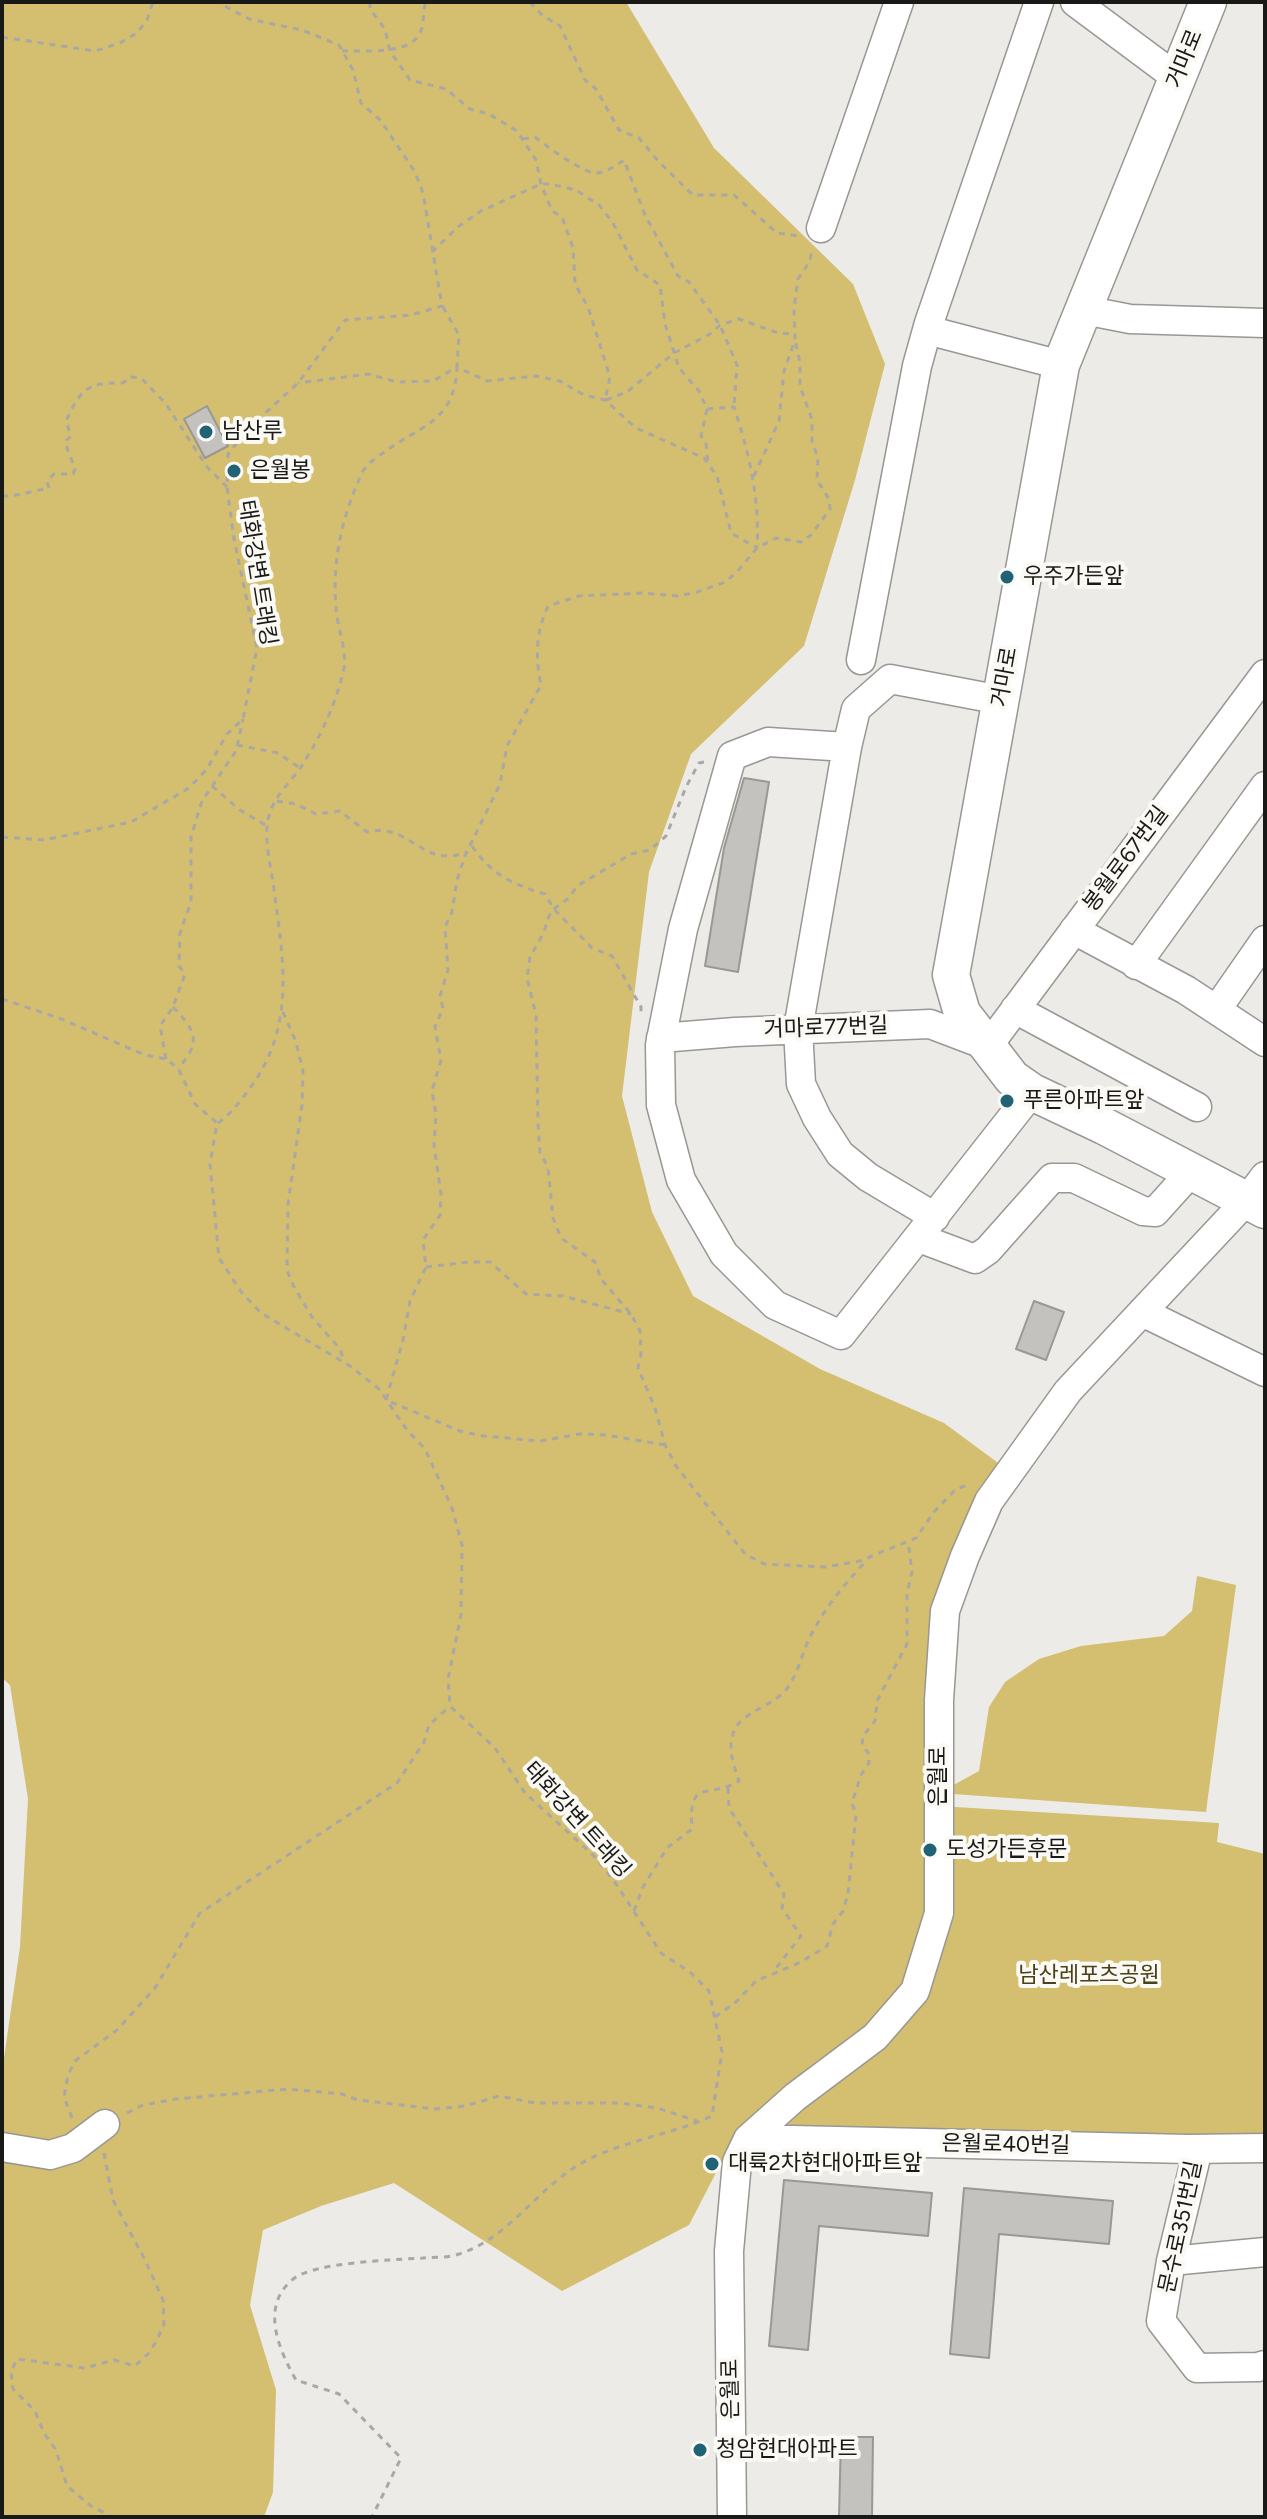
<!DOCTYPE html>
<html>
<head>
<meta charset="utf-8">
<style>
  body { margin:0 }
  #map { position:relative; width:1267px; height:2519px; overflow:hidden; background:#ecebe7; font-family:Figtree,sans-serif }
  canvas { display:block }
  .frame { position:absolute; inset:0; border:4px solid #191917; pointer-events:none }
</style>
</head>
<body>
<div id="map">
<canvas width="1267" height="2519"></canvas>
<div class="frame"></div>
</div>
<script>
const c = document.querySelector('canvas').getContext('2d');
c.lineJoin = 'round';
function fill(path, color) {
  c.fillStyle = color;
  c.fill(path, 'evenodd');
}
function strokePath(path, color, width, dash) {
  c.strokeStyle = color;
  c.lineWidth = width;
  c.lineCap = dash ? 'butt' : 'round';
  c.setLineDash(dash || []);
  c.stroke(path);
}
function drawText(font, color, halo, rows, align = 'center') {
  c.font = font + ' Figtree,"Noto Sans KR",sans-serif';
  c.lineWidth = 8;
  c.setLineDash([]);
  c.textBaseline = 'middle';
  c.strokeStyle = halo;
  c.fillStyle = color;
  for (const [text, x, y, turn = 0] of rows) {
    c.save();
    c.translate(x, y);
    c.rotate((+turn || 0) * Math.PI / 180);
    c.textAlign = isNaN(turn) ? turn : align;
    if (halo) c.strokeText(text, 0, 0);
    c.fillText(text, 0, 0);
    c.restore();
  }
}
fill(new Path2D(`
  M 2,2 L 626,2 L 714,148 L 853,284 L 885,364 L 855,480 L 804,646 L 691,754 L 649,872 L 622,1096 L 652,1212 L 693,1296 L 820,1369 L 944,1423 L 1009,1471 L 933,1610 L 939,1806 L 1219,1823 L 1217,1842 L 1265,1854 L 1265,2141 L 734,2138 L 689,2225 L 562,2291 L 394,2183 L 321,2206 L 263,2230 L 250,2305 L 276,2390 L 273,2492 L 264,2517 L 2,2517 L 2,2072 L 20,1947 L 28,1799 L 10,1685 L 2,1678 Z
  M 1197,1576 L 1236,1585 L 1206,1812 L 939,1793 L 979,1771 L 989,1707 L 1005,1682 L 1039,1659 L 1081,1646 L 1164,1636 L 1192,1611 Z`), '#d4be70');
const building = new Path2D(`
  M 207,406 L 228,446 L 205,458 L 184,419 Z
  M 744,778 L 769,782 L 738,972 L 705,966 L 724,848 Z
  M 1034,1301 L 1064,1312 L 1046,1360 L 1016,1349 Z
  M 784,2180 L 932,2193 L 928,2236 L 819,2226 L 808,2350 L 769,2346 Z
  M 964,2188 L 1113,2201 L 1109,2244 L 999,2234 L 989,2358 L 950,2354 Z
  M 841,2437 L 873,2437 L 872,2517 L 839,2517 Z`);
fill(building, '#c3c2be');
strokePath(building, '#999894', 2);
const minor = new Path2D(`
  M 1075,2 L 1177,78
  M 821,228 L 899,2
  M 1084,310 L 1130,319 L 1265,323
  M 927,330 L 1061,365
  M 861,660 L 917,366 L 929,323 L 1039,2
  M 1001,700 L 890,679 L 856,709 L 847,747 L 768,742 L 732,756 L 683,929 L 660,1045 L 661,1105 L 681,1180 L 724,1254 L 775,1305 L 841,1335 L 1032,1092
  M 847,747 L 798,1029 L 801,1084 L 817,1118 L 840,1154 L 868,1177 L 935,1217
  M 1074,930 L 1186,990 L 1265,1042
  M 1136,965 L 1265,786
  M 1015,1009 L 1197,1107
  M 1217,1009 L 1265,940
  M 661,1038 L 735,1032 L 930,1024 L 988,1046 L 1265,674
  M 919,1238 L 975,1259 L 988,1250 L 1052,1178 L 1074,1178 L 1143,1211 L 1155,1212 L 1192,1171
  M 1142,1312 L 1265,1372
  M 748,2139 L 1188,2149 L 1265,2148
  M 2,2147 L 50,2155 L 73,2148 L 105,2124
  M 1198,2149 L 1171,2261 L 1161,2321 L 1197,2368 L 1258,2367 L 1265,2365
  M 1171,2261 L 1265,2252
  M 732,2517 L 729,2251 L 737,2162 L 748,2139 L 795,2097 L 875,2037 L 915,1991 L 939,1913 L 939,1700 L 945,1611 L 965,1556 L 989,1501 L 1068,1391 L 1247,1200 L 1265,1176`);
const major = new Path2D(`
  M 1208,2 L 1061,365 L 951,975 L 962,1013 L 1012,1078 L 1032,1092 L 1104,1126 L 1265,1210`);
strokePath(minor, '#989793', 31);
strokePath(major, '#989793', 39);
strokePath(new Path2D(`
  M 370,2 L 370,9 L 385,29 L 390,51 L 410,80 L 446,89 L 470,109 L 489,114 L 517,131 L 536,160 L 541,184 L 552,211 L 562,217 L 573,248 L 575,284 L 588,307 L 610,377 L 605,400
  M 530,2 L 542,15 L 560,26 L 585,80 L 596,89 L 619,130 L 639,138 L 659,162 L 693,195 L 734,195 L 777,233 L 799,236
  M 2,37 L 95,51 L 120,43 L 137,33 L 147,20 L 153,2
  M 342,51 C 363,50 409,56 420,33 C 425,23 422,12 426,2
  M 523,139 L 535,137 C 546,146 582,172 595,173 C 606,173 615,166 624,160 L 645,215 L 678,276 L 689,282 L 720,325 L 737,365 L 734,407
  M 432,252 L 459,226 L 481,211 L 541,184 L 549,184 L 576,190 L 599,205 L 613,223 L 637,270 L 660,285 L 665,324 L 679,368 L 699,391 L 707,409 L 734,407 C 749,453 760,499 757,548
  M 443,307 L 459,335 L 457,367 L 487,381 L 536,376 L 560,381 L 584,395 L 605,400 L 636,428 L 704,458 L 717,476 L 731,533 L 757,548
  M 606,400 L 627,392 L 674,353 L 710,334 L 720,325 L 739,319 L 778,333 L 795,334
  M 707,409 L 701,436 L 706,444 L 708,463
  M 754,476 L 779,421 L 784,371 L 795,340 L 794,309 L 798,279 L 810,261 L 812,248
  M 2,496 L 12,496 L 49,488 L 47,481 L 54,474 L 73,474 L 75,469 L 65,442 L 71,436 L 66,421 C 81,389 87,382 123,383 L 130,377 L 141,378 L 166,404 L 207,467 L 227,487
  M 237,745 L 278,753 L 300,768
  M 704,762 L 699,763 L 686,787 L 666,836 L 650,850 L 631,854 L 577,886 L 569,898 L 551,911 L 543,934 L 530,957 L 527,978 L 536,1015 L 538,1124 L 540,1153 L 548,1167 L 553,1218 L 561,1238 L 595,1262 L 601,1279 L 631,1314 L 640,1331 L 641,1355 L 638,1368 L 655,1408 L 665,1445 L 676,1466 L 745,1554 L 764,1564 L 825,1567 L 860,1561 L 916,1538 L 934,1512 L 956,1489 L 971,1484
  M 212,786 L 240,810 L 267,826
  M 277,801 L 296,804 L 316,814 L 340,811 L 367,832 C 373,831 381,829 387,831 C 420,839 428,866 467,852
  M 2,837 L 44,840 L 131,822 L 189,788 L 207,769 L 227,734 L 243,719 L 257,648 L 234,539 L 227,487 L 228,454 L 248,429 L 298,383 L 345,320 L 411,315 L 442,306 L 423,193 L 415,172 L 381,121 L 361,103 L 353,70 L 339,45 L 302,30 L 249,19 L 217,2
  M 472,846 C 492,875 512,884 545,894 L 554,909 L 592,948 L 612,956 L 641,1007 L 641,1013
  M 2,999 L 59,1018 L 145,1055 L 166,1059 L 178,1068 L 195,1104 L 217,1123 L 210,1164 L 219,1258 L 242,1293 L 261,1313 L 350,1366 L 379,1389 L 407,1430 L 425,1449 L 452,1508 L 462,1545 L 461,1615 L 448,1679 L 450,1706 L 495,1748 L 525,1793 L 594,1856 L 614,1881 L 661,1953 L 690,1972 L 709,1991 L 722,2052 L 712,2116 C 664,2138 607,2142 565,2174 C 529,2201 503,2240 459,2254 C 448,2258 434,2257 423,2258 C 393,2260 312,2262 292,2280 C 260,2307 279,2350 296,2380 L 339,2394 L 401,2458 L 372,2517
  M 173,1007 C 194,1029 203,1041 179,1067
  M 283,1012 L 296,1042 L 303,1071 L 302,1105 L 288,1204 L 287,1270 L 293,1285 L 312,1317 L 340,1349 L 344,1361
  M 166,1059 L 160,1026 L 173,1007 L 185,974 L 179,966 L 180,933 L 191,902 L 191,837 L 202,801 L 236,751 L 243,719
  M 218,1123 C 230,1115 238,1104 247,1092 C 296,1029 284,964 274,890 C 271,864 262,838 270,812 C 276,795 291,781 301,767 C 321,736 336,704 344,668 C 347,650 337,626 336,608 C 332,561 342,516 362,473 C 366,465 372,461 379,456 C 416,426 455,425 457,367 L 433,381 L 397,382 L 368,374 L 298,383
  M 426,1267 L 469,1262 L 490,1262 L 526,1294 L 563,1296 L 631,1314
  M 665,1445 L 606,1435 L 579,1434 L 541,1441 L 483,1436 L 460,1431 L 386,1400 L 403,1340 L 410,1301 L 426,1267 L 423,1240 L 440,1215 L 441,1194 L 434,1145 L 436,1115 L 432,1091 L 441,1060 L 435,1027 L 443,1008 L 440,996 L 448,970 L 445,927 L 452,912 L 457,880 L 465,856 L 500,784 L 507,746 L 541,685 C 535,657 536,632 548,606 L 579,596 L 644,593 L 677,596 L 694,593 L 725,582 L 736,573 L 757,548 L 776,538 L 801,542 L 811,535 L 830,509 L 829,499 L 817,480 L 818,458 L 812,441 L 812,420 L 800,386 L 800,363 L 795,340
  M 728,1788 L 729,1808 L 784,1894 L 782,1908 L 801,1936 L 773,1972
  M 634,1911 L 643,1887 L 667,1848 L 692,1829 C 688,1776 708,1800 739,1781 C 733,1763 726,1745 736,1727 C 744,1713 772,1705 785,1691 C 798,1676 802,1652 811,1635 C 826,1606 845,1584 866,1561
  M 715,2017 L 736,2002 L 756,1981 L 801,1962 L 827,1946 L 833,1924 L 843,1911 L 848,1894 L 856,1815 L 852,1803 L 861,1775 L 869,1763 L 869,1754 L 862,1745 L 863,1736 L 875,1721 L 877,1701 L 907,1644 L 907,1593 L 912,1572 L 908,1541
  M 127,2113 L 143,2105 L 176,2099 L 288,2089 L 342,2094 L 358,2100 L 436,2109 L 465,2106 L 499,2096 L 535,2103 L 621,2103 L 657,2108 L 697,2121
  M 72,2118 L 64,2097 L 68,2075 L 75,2061 L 117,2030 L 155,1988 L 200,1913 L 397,1783 L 424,1742 L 429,1725 L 450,1706
  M 104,2153 L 113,2200 L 145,2260 L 163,2300 L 164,2324 L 157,2340 L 149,2353 L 135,2366 L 114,2360 L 85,2368 L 17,2359 L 11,2372 L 13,2389 L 35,2411 L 44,2433 L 56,2450 L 67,2486 L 91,2506 L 112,2517`), '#a9a8a4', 3, [6, 6]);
strokePath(minor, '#fff', 28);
strokePath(major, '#fff', 36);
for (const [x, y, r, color] of [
  [206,432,8,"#206276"],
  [234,471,8,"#206276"],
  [1007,577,8,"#206276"],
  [1007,1101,8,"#206276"],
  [930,1850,8,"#206276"],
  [712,2164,8,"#206276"],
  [700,2450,8,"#206276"]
]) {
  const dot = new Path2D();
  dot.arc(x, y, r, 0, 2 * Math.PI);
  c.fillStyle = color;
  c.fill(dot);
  strokePath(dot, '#faf9f4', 3);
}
drawText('22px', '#191917', '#faf9f4', [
  ["거마로",1185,59,-68],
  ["태화강변 트래킹",257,573,81],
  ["거마로",1005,677,-80],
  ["봉월로67번길",1126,859,-53],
  ["거마로77번길",826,1028,-2],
  ["은월로",939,1776,-90],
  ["태화강변 트래킹",577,1820,48],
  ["은월로40번길",1006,2145,1],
  ["문수로351번길",1181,2227,-78],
  ["은월로",731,2389,-91]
]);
drawText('22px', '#191917', '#faf9f4', [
  ["남산루",222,432],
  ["은월봉",250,471],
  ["우주가든앞",1023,577],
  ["푸른아파트앞",1023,1101],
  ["도성가든후문",946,1850],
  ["대륙2차현대아파트앞",728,2164],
  ["청암현대아파트",716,2450]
], 'left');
drawText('22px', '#4b4019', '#faf9f4', [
  ["남산레포츠공원",1089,1976]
]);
</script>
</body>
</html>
